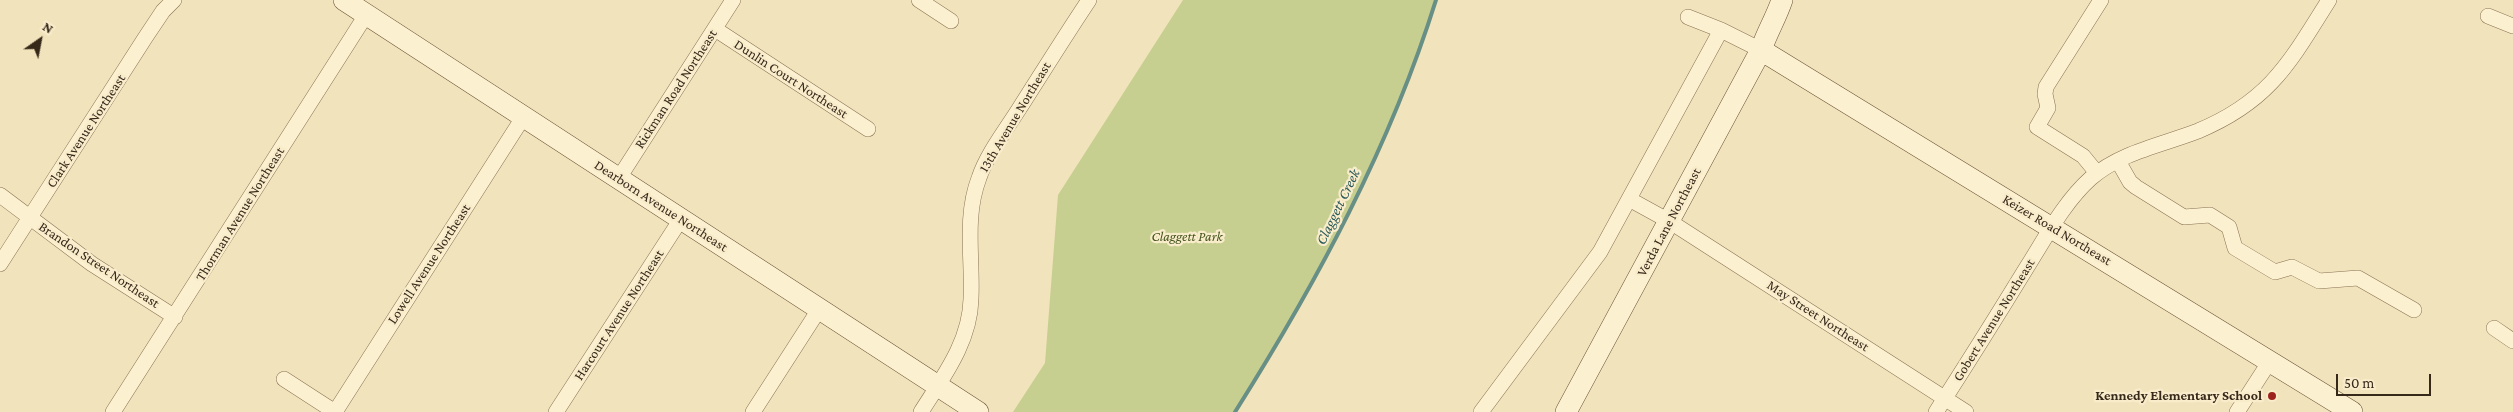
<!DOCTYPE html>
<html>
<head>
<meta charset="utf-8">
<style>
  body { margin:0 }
  #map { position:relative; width:2513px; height:412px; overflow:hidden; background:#f1e3bb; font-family:"Crimson Pro",serif }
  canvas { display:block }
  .north { position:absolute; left:15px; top:15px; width:50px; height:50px; -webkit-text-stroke:4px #f8eccb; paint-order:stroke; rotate:33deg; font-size:14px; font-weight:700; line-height:20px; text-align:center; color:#37291a }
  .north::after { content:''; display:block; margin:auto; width:18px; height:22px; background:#37291a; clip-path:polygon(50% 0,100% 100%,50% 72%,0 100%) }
  .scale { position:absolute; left:2336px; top:374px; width:95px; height:22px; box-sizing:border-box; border:2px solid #37291a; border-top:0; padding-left:6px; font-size:15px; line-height:18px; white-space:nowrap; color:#37291a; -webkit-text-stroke:4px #f8eccb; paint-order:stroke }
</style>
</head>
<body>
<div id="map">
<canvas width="2513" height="412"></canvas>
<div class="north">N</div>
<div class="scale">50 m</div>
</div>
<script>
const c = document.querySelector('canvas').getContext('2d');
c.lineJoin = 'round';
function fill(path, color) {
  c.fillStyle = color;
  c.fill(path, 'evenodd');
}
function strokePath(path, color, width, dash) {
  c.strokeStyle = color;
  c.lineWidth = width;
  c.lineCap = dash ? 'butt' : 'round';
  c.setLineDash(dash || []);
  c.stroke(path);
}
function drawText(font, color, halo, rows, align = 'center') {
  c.font = font + ' "Crimson Pro",serif';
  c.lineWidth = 4.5;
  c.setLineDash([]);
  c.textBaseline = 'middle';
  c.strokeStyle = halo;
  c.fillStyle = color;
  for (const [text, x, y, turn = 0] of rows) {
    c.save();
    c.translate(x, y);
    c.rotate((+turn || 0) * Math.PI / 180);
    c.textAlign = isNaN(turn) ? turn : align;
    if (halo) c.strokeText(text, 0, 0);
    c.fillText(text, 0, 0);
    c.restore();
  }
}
fill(new Path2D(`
  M 1183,0 L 1436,0 C 1390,147 1317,282 1235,412 L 1013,412 L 1045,363 L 1058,195 Z`), '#c6cf8f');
strokePath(new Path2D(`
  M 1235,412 C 1317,282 1390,147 1436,0`), '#678f86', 4);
const street = new Path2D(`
  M 919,0 L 951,21
  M 2488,16 L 2513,26
  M 1688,17 L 1721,30 L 1761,50
  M 715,29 L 868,129
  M 2118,161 L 2130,182 L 2136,187 L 2184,217 L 2210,215 L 2229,227 L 2235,248 L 2275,272 L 2292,267 L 2319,281 L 2358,278 L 2414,310
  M 2097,173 L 2083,156 L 2037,127 L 2048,108 L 2045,94 L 2046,87 L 2101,0
  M 619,178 L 733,0
  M 0,195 L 92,264 L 175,317
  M 1629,199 L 1669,221 L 1966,412
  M 0,264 L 145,38 L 163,11 L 174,0
  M 2494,328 L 2513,341
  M 284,379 L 335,412
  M 113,412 L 366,15
  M 335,412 L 524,116
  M 556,412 L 681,219
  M 753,412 L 820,308
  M 921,412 C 943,377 970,342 971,299 C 973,259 964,217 979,178 C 987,154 1005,131 1019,109 C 1042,73 1065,36 1089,0
  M 1481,412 L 1600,252 L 1721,30
  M 1936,412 C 1967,364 1997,316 2027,267 C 2046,237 2064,202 2091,178 C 2121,152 2162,145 2198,131 C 2270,101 2290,62 2329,0
  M 2237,412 L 2270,361`);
const secondary = new Path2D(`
  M 344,0 L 978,412
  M 1761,50 L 2352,412
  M 1566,412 L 1761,50 C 1767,32 1776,18 1782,0`);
strokePath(street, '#897254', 16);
strokePath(secondary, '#6b5337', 22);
strokePath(street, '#fbf0cf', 15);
strokePath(secondary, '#fbf0cf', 21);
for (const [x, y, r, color] of [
  [2272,396,5,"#9d231f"]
]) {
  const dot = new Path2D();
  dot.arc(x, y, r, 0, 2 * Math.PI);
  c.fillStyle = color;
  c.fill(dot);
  strokePath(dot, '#f8eccb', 2);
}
drawText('14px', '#37291a', '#f8eccb', [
  ["Dunlin Court Northeast",791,79,33],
  ["Rickman Road Northeast",676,89,-57],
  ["13th Avenue Northeast",1015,117,-59],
  ["Clark Avenue Northeast",86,131,-57],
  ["Dearborn Avenue Northeast",661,206,33],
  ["Thorman Avenue Northeast",240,214,-58],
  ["Verda Lane Northeast",1669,222,-62],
  ["Keizer Road Northeast",2057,230,31],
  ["Lowell Avenue Northeast",429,264,-57],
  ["Brandon Street Northeast",99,265,34],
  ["Harcourt Avenue Northeast",619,315,-57],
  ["May Street Northeast",1818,316,33],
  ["Gobert Avenue Northeast",1994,320,-58]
]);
drawText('italic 14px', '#46551f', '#f8eccb', [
  ["Claggett Park",1187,237]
]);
drawText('bold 14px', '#37291a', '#f8eccb', [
  ["Kennedy Elementary School",2262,396]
], 'right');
drawText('italic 15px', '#285857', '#f8eccb', [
  ["Claggett Creek",1338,207,-64]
]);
</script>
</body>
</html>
